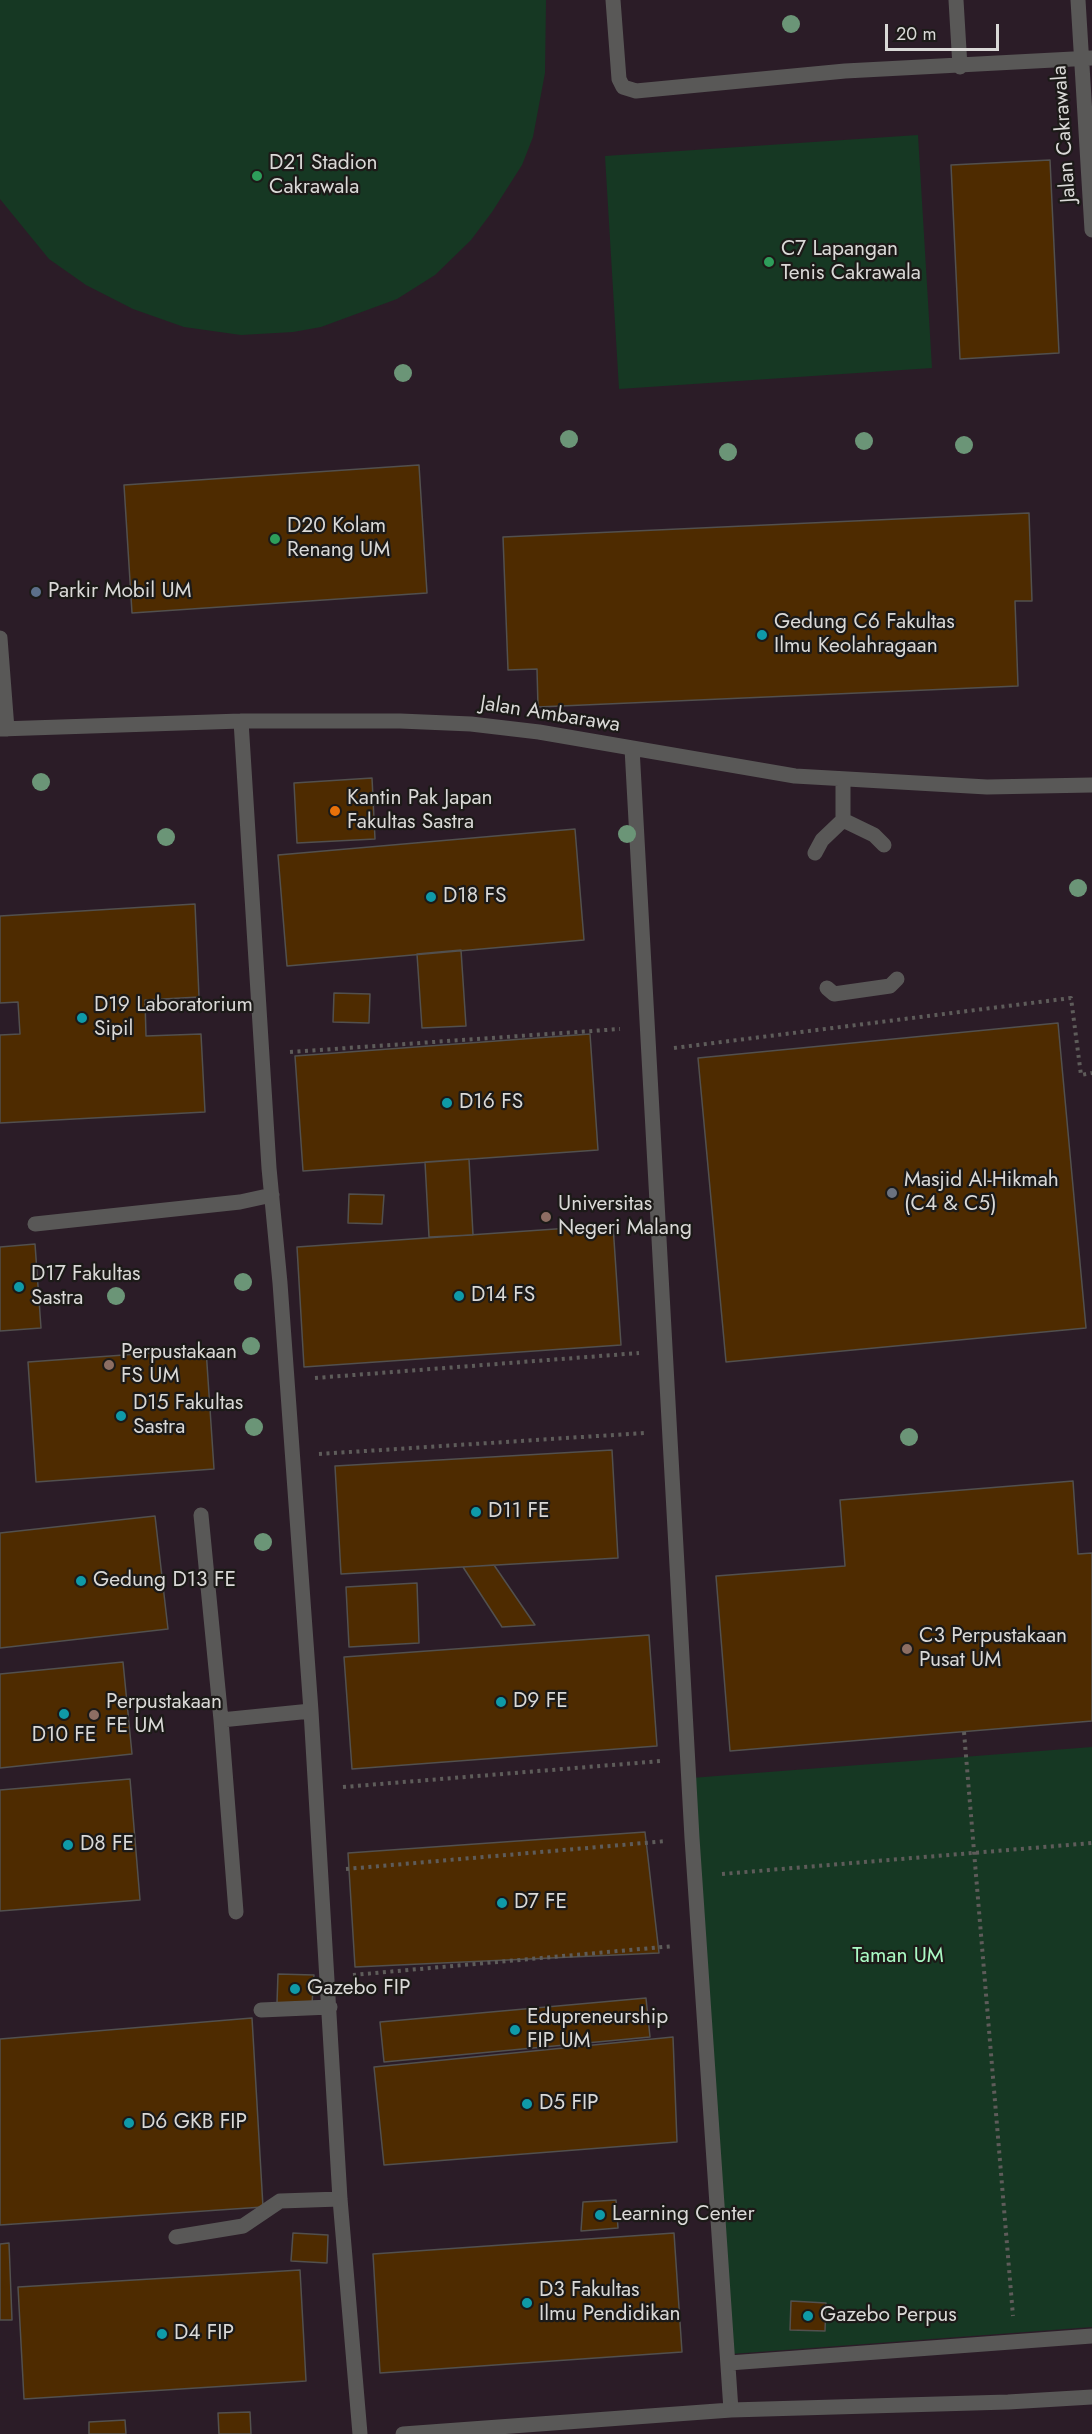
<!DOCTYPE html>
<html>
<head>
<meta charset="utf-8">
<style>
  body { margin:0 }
  #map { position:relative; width:1092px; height:2434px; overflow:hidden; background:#1c1a18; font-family:Jost,sans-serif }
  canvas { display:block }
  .scale { position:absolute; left:885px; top:24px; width:114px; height:27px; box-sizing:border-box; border:3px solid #dad9d7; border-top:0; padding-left:8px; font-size:18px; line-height:21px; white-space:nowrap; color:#dad9d7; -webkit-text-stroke:4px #1c1a18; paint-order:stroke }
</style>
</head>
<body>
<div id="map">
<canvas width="1092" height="2434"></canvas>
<div class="scale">20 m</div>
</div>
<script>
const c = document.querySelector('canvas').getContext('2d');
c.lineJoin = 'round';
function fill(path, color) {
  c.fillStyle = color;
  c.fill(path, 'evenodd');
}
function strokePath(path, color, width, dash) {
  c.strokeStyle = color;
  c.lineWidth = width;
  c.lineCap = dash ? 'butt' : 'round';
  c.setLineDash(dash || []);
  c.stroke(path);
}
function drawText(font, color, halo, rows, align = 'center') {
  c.font = font + ' Jost,sans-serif';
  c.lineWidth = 4.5;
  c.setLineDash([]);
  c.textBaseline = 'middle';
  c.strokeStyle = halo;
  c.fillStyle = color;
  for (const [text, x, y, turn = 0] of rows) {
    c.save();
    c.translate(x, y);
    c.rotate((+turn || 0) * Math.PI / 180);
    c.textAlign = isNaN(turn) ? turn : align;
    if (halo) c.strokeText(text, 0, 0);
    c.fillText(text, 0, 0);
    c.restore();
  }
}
fill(new Path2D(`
  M 0,0 L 1092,0 L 1092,2434 L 0,2434 Z`), '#2b1c27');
fill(new Path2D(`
  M 0,0 L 546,0 L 545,73 L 533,137 L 522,165 L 492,212 L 471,240 L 435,275 L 397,299 L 321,327 L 293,332 L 241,335 L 184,327 L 133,309 L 86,285 L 49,259 L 0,199 Z
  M 918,135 L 932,368 L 619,389 L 605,156 Z
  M 1092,1747 L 1092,2327 L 731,2354 L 691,1778 Z`), '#163823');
const building = new Path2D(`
  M 1050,160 L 1059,353 L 960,359 L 951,165 Z
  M 419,465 L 427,593 L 132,613 L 124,485 Z
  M 1029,513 L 1032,601 L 1015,601 L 1018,686 L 538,707 L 537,669 L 508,670 L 503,537 Z
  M 372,778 L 375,839 L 297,843 L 294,783 Z
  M 575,829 L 584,940 L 287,966 L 278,855 Z
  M 195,904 L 199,997 L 145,1000 L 146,1036 L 201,1034 L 205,1112 L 0,1123 L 0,1035 L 20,1034 L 18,1002 L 0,1003 L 0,916 Z
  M 461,950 L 466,1026 L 422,1028 L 417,954 Z
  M 334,993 L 370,994 L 369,1023 L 333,1022 Z
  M 1058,1023 L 1086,1328 L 726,1362 L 698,1058 Z
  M 590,1034 L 598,1150 L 303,1171 L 295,1056 Z
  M 469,1159 L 473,1235 L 429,1237 L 425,1162 Z
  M 349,1194 L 384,1195 L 382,1224 L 348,1223 Z
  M 613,1225 L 621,1345 L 304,1367 L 297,1247 Z
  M 35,1244 L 41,1328 L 0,1331 L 0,1247 Z
  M 206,1349 L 214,1469 L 36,1482 L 28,1362 Z
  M 612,1450 L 618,1558 L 341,1574 L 335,1466 Z
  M 1073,1481 L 1078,1554 L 1092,1553 L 1092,1721 L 730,1751 L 716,1576 L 845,1566 L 840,1500 Z
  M 155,1516 L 168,1629 L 0,1648 L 0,1533 Z
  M 494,1565 L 535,1625 L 502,1627 L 463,1567 Z
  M 417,1583 L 419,1643 L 349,1647 L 346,1587 Z
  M 649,1635 L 657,1746 L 352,1769 L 344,1657 Z
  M 123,1662 L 132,1754 L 0,1768 L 0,1674 Z
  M 130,1779 L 140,1900 L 0,1911 L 0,1790 Z
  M 645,1832 L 659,1953 L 355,1967 L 348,1853 Z
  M 278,1974 L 314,1975 L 312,2004 L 277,2003 Z
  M 646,1998 L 650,2037 L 384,2062 L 380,2022 Z
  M 252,2018 L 263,2207 L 0,2225 L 0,2039 Z
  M 673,2037 L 677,2142 L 384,2165 L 374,2067 Z
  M 616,2200 L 618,2228 L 581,2231 L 583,2202 Z
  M 293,2233 L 328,2235 L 327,2263 L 291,2261 Z
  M 674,2233 L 682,2352 L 380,2373 L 373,2254 Z
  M 9,2243 L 12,2320 L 0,2320 L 0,2244 Z
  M 300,2270 L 306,2381 L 24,2399 L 18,2287 Z
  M 791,2301 L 826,2303 L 825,2331 L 790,2330 Z
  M 250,2412 L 251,2434 L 219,2434 L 218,2413 Z
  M 125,2420 L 126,2434 L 89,2434 L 89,2422 Z`);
fill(building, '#4e2b00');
strokePath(building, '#52504e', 1.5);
strokePath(new Path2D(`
  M 674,1048 L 1071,998 L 1081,1075 L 1092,1073
  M 290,1052 L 620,1029
  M 315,1378 L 639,1353
  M 319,1454 L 644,1433
  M 964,1732 L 1013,2316
  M 343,1787 L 661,1761
  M 346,1869 L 667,1841
  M 722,1874 L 1092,1843
  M 353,1975 L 674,1946`), '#5e5c5a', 4, [3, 4.5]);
strokePath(new Path2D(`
  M 613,0 L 619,79 L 623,87 L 636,91 L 845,71 L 1092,58
  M 956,0 L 960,67
  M 1078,0 L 1092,230
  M 0,638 L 7,729
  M 241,721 L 269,1168 L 280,1283 L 311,1711 L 340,2199 L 360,2434
  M 0,729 L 241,721 L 400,721 L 471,724 L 539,732 L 795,776 L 987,787 L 1092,785
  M 632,748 L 692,1838 L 731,2410
  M 843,820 L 874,835 L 884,845
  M 815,853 L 822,840 L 843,820 L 843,779
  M 827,988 L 834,994 L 890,986 L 897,979
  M 35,1224 L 240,1202 L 272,1195
  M 201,1515 L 221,1720
  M 236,1912 L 221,1720 L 311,1711
  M 261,2010 L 330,2007
  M 176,2237 L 243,2226 L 280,2201 L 340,2199
  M 729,2363 L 1092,2336
  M 403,2434 L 731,2410 L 1008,2402 L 1092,2397`), '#595857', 15);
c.fillStyle = '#6b9577';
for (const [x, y] of [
  [791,24],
  [403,373],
  [569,439],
  [864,441],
  [964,445],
  [728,452],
  [41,782],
  [627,834],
  [166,837],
  [1078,888],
  [243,1282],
  [116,1296],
  [251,1346],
  [254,1427],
  [909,1437],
  [263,1542]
]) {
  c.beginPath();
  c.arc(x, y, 9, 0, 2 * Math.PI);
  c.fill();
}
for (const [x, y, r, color] of [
  [257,176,6,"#2e9e5b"],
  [769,262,6,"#2e9e5b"],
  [275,539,6,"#2e9e5b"],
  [36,592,6,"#5c6f8a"],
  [762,635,6,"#0f9aa8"],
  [335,811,6,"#e8710a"],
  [431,897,6,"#0f9aa8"],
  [82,1018,6,"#0f9aa8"],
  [447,1103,6,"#0f9aa8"],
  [892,1193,6,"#6b7280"],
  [546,1217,6,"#8d6e63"],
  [19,1287,6,"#0f9aa8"],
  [459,1296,6,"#0f9aa8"],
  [109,1365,6,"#8d6e63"],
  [121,1416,6,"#0f9aa8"],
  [476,1512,6,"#0f9aa8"],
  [81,1581,6,"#0f9aa8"],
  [907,1649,6,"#8d6e63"],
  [501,1702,6,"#0f9aa8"],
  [64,1714,6,"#0f9aa8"],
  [94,1715,6,"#8d6e63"],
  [68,1845,6,"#0f9aa8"],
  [502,1903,6,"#0f9aa8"],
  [295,1989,6,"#0f9aa8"],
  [515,2030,6,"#0f9aa8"],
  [527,2104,6,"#0f9aa8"],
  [129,2123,6,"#0f9aa8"],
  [600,2215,6,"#0f9aa8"],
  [527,2303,6,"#0f9aa8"],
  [808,2316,6,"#0f9aa8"],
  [162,2334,6,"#0f9aa8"]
]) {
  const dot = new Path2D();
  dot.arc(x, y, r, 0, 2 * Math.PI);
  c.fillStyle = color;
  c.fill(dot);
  strokePath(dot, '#1c1a18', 2);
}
drawText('21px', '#dad9d7', '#1c1a18', [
  ["Jalan Cakrawala",1065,134,-94],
  ["Jalan Ambarawa",550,715,9]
]);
drawText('21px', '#dad9d7', '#1c1a18', [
  ["D21 Stadion",269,164],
  ["Cakrawala",269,188],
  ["C7 Lapangan",781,250],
  ["Tenis Cakrawala",781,274],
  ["D20 Kolam",287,527],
  ["Renang UM",287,551],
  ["Parkir Mobil UM",48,592],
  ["Gedung C6 Fakultas",774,623],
  ["Ilmu Keolahragaan",774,647],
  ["Kantin Pak Japan",347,799],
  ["Fakultas Sastra",347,823],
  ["D18 FS",443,897],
  ["D19 Laboratorium",94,1006],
  ["Sipil",94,1030],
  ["D16 FS",459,1103],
  ["Masjid Al-Hikmah",904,1181],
  ["(C4 & C5)",904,1205],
  ["Universitas",558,1205],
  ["Negeri Malang",558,1229],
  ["D17 Fakultas",31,1275],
  ["Sastra",31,1299],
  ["D14 FS",471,1296],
  ["Perpustakaan",121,1353],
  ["FS UM",121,1377],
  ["D15 Fakultas",133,1404],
  ["Sastra",133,1428],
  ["D11 FE",488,1512],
  ["Gedung D13 FE",93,1581],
  ["C3 Perpustakaan",919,1637],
  ["Pusat UM",919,1661],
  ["D9 FE",513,1702],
  ["Perpustakaan",106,1703],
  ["FE UM",106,1727],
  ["D10 FE",64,1736,"center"],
  ["D8 FE",80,1845],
  ["D7 FE",514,1903],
  ["Gazebo FIP",307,1989],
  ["Edupreneurship",527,2018],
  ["FIP UM",527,2042],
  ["D5 FIP",539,2104],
  ["D6 GKB FIP",141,2123],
  ["Learning Center",612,2215],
  ["D3 Fakultas",539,2291],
  ["Ilmu Pendidikan",539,2315],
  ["Gazebo Perpus",820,2316],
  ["D4 FIP",174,2334]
], 'left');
drawText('21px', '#abfac5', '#1c1a18', [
  ["Taman UM",898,1957]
]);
</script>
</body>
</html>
